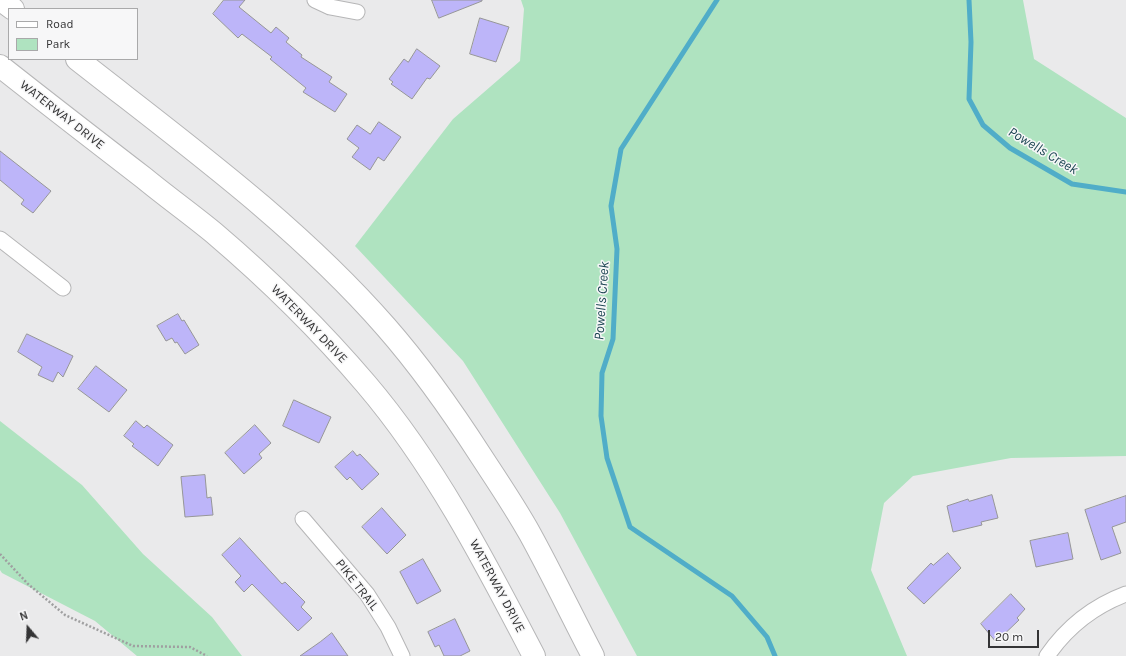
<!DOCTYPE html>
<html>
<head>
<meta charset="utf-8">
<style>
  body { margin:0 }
  #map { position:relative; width:1126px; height:656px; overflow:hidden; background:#eaeaeb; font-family:Karla,sans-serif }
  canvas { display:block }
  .legend { position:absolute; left:8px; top:8px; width:130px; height:52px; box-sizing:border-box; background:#f7f7f8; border:1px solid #a9a9aa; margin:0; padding:5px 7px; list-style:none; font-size:12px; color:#343435 }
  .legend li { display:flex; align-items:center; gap:8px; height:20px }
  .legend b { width:20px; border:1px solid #a9a9aa }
  .north { position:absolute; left:8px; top:608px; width:40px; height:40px; -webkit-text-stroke:3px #f7f7f8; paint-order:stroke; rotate:341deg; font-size:11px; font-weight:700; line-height:16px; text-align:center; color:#343435 }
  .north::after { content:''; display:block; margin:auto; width:14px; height:18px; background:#343435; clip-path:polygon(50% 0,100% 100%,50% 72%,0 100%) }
  .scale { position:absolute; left:988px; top:630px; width:51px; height:18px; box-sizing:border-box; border:2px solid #343435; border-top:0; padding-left:5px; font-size:12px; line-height:14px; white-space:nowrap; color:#343435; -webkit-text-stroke:3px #f7f7f8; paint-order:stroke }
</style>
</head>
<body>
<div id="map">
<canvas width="1126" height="656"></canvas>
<ul class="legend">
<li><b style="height:5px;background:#fff"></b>Road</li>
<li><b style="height:11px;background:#afe3c0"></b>Park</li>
</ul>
<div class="north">N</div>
<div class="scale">20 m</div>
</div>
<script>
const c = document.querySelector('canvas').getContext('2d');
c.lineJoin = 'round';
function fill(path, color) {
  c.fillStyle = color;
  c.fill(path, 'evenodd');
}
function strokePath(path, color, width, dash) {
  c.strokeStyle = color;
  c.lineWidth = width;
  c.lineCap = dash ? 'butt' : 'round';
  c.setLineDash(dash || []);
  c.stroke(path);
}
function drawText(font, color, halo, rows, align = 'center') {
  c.font = font + ' Karla,sans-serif';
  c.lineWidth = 3;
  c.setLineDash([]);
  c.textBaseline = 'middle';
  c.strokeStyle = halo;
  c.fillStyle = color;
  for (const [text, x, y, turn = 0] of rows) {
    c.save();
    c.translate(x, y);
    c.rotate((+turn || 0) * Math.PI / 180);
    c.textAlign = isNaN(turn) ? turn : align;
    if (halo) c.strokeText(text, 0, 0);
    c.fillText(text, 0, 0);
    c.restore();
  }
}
fill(new Path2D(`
  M 521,0 L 1023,0 L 1034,59 L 1126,118 L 1126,456 L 1011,458 L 913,476 L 884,503 L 871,570 L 907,656 L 637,656 L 560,513 L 463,361 L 355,246 L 453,119 L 520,61 L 524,9 Z
  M 0,421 L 82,485 L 143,554 L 212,617 L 242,656 L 137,656 L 95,621 L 2,573 L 0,570 Z`), '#afe3c0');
strokePath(new Path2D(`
  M 717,0 L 621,149 L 611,206 L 617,249 L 613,339 L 602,373 L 601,416 L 607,458 L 630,527 L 732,596 L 767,637 L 775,656
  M 969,0 L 971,42 L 969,99 L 983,125 L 1010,148 L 1072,184 L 1126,192`), '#50adc8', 5);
const building = new Path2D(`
  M 224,0 L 245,0 L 239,7 L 271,33 L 276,27 L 289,38 L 286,42 L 302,55 L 301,57 L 332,77 L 329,82 L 347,94 L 335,112 L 303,92 L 306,88 L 270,59 L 272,57 L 242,34 L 238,38 L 213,14 Z
  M 432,0 L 482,0 L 482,1 L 439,18 Z
  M 480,18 L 509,27 L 496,62 L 470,54 Z
  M 417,49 L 440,66 L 430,79 L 427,78 L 412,99 L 391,84 L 393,82 L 389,79 L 404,59 L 408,62 Z
  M 379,122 L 401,137 L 384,161 L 378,157 L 370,170 L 352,157 L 359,148 L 347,139 L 357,125 L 370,134 Z
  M 0,151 L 51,191 L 33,213 L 21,204 L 24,200 L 0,180 Z
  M 178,314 L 182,321 L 184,320 L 199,345 L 185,354 L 177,342 L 175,343 L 172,338 L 166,341 L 157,326 Z
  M 27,334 L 73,356 L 63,377 L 58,372 L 53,382 L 38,375 L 42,367 L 18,352 Z
  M 96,366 L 127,390 L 109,412 L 78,389 Z
  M 294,400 L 331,417 L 319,443 L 283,426 Z
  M 136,421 L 144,428 L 147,425 L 173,445 L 158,466 L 132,446 L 134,444 L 124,436 Z
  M 255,425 L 271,443 L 259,454 L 262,458 L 244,474 L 225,453 Z
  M 353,451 L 357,456 L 360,454 L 379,474 L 362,490 L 350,477 L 347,480 L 335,467 Z
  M 205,475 L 207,498 L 211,497 L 213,515 L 185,517 L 181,477 Z
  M 992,495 L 998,518 L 981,522 L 982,525 L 953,532 L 947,506 L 968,499 L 969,501 Z
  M 1126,496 L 1126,522 L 1112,527 L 1121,553 L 1101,560 L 1085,510 Z
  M 382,508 L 406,535 L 387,554 L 362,527 Z
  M 1068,533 L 1073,559 L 1036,567 L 1030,541 Z
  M 240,538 L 282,584 L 285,582 L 305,602 L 301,607 L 312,618 L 298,631 L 252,584 L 244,592 L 235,582 L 241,576 L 222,555 Z
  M 948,553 L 961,568 L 924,604 L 907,588 L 931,563 L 933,565 Z
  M 423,559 L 441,591 L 417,604 L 400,572 Z
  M 1011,594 L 1025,609 L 1017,618 L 1019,620 L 996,642 L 981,624 Z
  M 455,619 L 470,651 L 460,656 L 444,656 L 439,645 L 435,647 L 428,632 Z
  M 332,633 L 348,656 L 300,656 L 320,642 Z`);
fill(building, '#bdb5f9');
strokePath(building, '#969697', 1);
const minor = new Path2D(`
  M 315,0 L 330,7 L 357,12
  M 0,239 L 63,288
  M 303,519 L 367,594 L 388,627 L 402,656
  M 1047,656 C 1067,627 1094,606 1126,594`);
const secondary = new Path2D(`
  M 1,0 L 13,9
  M 77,59 C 184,143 296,224 386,327 C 421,367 452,411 481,456 C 498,482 515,507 530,534 C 552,574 572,616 593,656
  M 0,66 C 48,104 96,141 144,178 C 167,197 191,214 214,233 C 268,279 320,330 366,384 C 435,465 485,562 534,656`);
strokePath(minor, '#b6b6b7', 17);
strokePath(secondary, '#b6b6b7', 24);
strokePath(new Path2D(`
  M 0,554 L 28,584 L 65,615 L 133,646 L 190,647 L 207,656`), '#9f9fa0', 2.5, [2, 2]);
strokePath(minor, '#fff', 15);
strokePath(secondary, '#fff', 22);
drawText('13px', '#343435', '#f7f7f8', [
  ["WATERWAY DRIVE",62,115,38],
  ["WATERWAY DRIVE",309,324,46],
  ["PIKE TRAIL",357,585,52],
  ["WATERWAY DRIVE",497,586,62]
]);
drawText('italic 14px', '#1e4754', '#f7f7f8', [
  ["Powells Creek",1043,151,31],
  ["Powells Creek",602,301,-86]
]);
</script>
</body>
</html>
